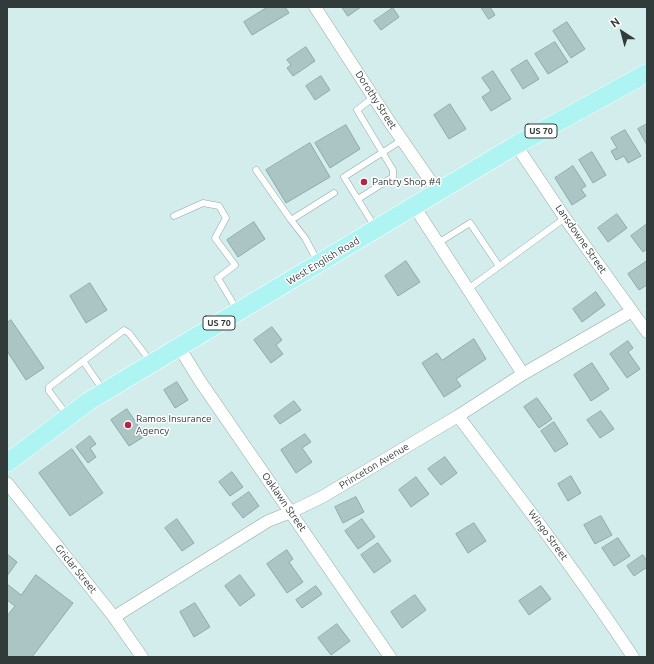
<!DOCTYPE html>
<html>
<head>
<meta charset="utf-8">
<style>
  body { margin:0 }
  #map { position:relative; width:654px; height:664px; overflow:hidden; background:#d2edec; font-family:Ubuntu,sans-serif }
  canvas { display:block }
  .frame { position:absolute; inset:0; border:8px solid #303b3a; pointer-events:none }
  .north { position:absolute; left:602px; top:12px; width:40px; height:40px; -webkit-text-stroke:3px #fff; paint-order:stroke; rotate:324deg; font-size:11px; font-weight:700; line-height:16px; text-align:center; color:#303b3a }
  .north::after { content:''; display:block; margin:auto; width:14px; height:18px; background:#303b3a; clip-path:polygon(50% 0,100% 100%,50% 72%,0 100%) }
</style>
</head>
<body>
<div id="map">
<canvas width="654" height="664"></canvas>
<div class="frame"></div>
<div class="north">N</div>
</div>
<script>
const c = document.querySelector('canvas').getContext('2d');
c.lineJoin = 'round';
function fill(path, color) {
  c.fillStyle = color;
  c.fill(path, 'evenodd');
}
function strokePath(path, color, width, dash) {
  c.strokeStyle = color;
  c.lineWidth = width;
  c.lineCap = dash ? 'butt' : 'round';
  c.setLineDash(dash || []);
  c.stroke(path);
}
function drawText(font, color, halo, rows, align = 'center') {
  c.font = font + ' Ubuntu,sans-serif';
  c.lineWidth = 3;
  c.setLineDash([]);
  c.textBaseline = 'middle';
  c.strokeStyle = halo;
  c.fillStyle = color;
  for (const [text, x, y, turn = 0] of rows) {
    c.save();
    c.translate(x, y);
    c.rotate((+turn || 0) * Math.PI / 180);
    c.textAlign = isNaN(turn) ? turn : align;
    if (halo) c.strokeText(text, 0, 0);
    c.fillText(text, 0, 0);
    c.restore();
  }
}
const building = new Path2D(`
  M 268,7 L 285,7 L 289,13 L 252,35 L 244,22 Z
  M 342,7 L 361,7 L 348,16 Z
  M 481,7 L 490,7 L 495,15 L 489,19 Z
  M 393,8 L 399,17 L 381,30 L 374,21 Z
  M 567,22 L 585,49 L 571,58 L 553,31 Z
  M 555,42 L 568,62 L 548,74 L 535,54 Z
  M 306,47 L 315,61 L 293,76 L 287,68 L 291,65 L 287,60 Z
  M 527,60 L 539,79 L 523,89 L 511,70 Z
  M 493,71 L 511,99 L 491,111 L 482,97 L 491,91 L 482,78 Z
  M 321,76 L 330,90 L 315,100 L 306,86 Z
  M 450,104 L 466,129 L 449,139 L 434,115 Z
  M 647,124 L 647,145 L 638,129 Z
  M 346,125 L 360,149 L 330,168 L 315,143 Z
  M 625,130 L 641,156 L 628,163 L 624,156 L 616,160 L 611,151 L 617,148 L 611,138 Z
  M 310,143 L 330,177 L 286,203 L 266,170 Z
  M 592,152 L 606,175 L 593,183 L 579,160 Z
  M 573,166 L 586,186 L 581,189 L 586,196 L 572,205 L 555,178 Z
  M 617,214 L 627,228 L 608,242 L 598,228 Z
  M 254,222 L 265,239 L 238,257 L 227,240 Z
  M 647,224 L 647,249 L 643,252 L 631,236 Z
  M 406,261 L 420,282 L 398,296 L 385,276 Z
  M 647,261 L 647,285 L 639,290 L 628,274 Z
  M 90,283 L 107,310 L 86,323 L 70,296 Z
  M 596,292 L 605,305 L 582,322 L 573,309 Z
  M 11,320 L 44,368 L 26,380 L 7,351 L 7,323 Z
  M 272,327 L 282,340 L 276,345 L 283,354 L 271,363 L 254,340 Z
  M 474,339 L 486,359 L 456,379 L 461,386 L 444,397 L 422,363 L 437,353 L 442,360 Z
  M 628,341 L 633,348 L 628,352 L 640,369 L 627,378 L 610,354 Z
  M 592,363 L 609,389 L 591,401 L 574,375 Z
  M 177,382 L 188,400 L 175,408 L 164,390 Z
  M 537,398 L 552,419 L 539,428 L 524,407 Z
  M 294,401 L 301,410 L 280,424 L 274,416 Z
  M 127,409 L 145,436 L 129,446 L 111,420 Z
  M 601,411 L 614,429 L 600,438 L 587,420 Z
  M 554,422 L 568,444 L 555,452 L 541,431 Z
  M 305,434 L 311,442 L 302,448 L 312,462 L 296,473 L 281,450 Z
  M 90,436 L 96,444 L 90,448 L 96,457 L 88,463 L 76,447 Z
  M 72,449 L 103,493 L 70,516 L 39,473 Z
  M 445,457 L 457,473 L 441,485 L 428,469 Z
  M 232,472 L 243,487 L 230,496 L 219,482 Z
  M 571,476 L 581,493 L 568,501 L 558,484 Z
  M 416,477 L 429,494 L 411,507 L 399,490 Z
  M 249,492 L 259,506 L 243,518 L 232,504 Z
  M 356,497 L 364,512 L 343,523 L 335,507 Z
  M 601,516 L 612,535 L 595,544 L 584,525 Z
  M 177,519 L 194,543 L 182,551 L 165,528 Z
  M 362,519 L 375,537 L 358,549 L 345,531 Z
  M 474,523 L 486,541 L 468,553 L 456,534 Z
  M 618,538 L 630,556 L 614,566 L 602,548 Z
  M 378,543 L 391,561 L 374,573 L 361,555 Z
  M 287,550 L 293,559 L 289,562 L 303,582 L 287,593 L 267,564 Z
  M 7,554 L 17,562 L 7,576 Z
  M 643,555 L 647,561 L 647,567 L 634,576 L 627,566 Z
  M 36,575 L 73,603 L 32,657 L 7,657 L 7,616 L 15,606 L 7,600 L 7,584 L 21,595 Z
  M 240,575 L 255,595 L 240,606 L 225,586 Z
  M 316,586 L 322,594 L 302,608 L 296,600 Z
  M 541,586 L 551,599 L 529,615 L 519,601 Z
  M 415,595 L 426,610 L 402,628 L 391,612 Z
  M 195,603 L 210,627 L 194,637 L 180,612 Z
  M 337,624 L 350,641 L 331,655 L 318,638 Z`);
fill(building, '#abc5c4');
strokePath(building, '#90a9a8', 1);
const lane = new Path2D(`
  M 256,170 L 291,220
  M 358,199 L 393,177 L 393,170 L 357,110 L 374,97
  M 174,216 L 203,203 L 219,206 L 226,218 L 215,238 L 235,265 L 218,278 L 237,310
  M 375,227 L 344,177 L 402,140
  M 438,243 L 470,223 L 499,266
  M 318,262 L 305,238 L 291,220 L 334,193
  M 468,289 L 565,218
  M 83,361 L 103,390
  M 67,415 L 49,391 L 49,387 L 124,330 L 129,333 L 151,362`);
const street = new Path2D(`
  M 315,7 L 389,121 L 438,192
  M 516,145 L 565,218 L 647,332
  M 414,206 L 523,374
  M 179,347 L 200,381 L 390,657
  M 458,416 C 518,495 578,574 633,657
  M 7,483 L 114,617 L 142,657
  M 114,617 L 268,521 L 291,512 L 322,497 L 458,416 L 523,374 L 632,311`);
const primary = new Path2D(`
  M 7,463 L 89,401 L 516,145 L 647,73`);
strokePath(lane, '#90a9a8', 7);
strokePath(street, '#90a9a8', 13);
strokePath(primary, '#fff', 19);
strokePath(lane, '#fff', 6);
strokePath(street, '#fff', 12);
strokePath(primary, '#adf4f2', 18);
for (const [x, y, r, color] of [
  [364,182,4,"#b52447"],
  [128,425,4,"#b52447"]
]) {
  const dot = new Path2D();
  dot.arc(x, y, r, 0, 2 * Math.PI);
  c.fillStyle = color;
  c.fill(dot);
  strokePath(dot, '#fff', 1.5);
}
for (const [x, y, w] of [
  [541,131,32],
  [219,323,32]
]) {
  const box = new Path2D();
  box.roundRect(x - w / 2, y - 7, w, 14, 3);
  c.fillStyle = '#fff';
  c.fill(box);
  strokePath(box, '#303b3a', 1);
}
drawText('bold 9px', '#303b3a', null, [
  ["US 70",541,131],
  ["US 70",219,323]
]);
drawText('10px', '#303b3a', '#fff', [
  ["Dorothy Street",376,100,57],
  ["Lansdowne Street",581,239,55],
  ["West English Road",323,261,-31],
  ["Princeton Avenue",374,466,-31],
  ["Oaklawn Street",284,502,55],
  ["Wingo Street",548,535,54],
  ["Griclar Street",76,569,51]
]);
drawText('10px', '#303b3a', '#fff', [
  ["Pantry Shop #4",372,182],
  ["Ramos Insurance",136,419],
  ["Agency",136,431]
], 'left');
</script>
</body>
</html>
